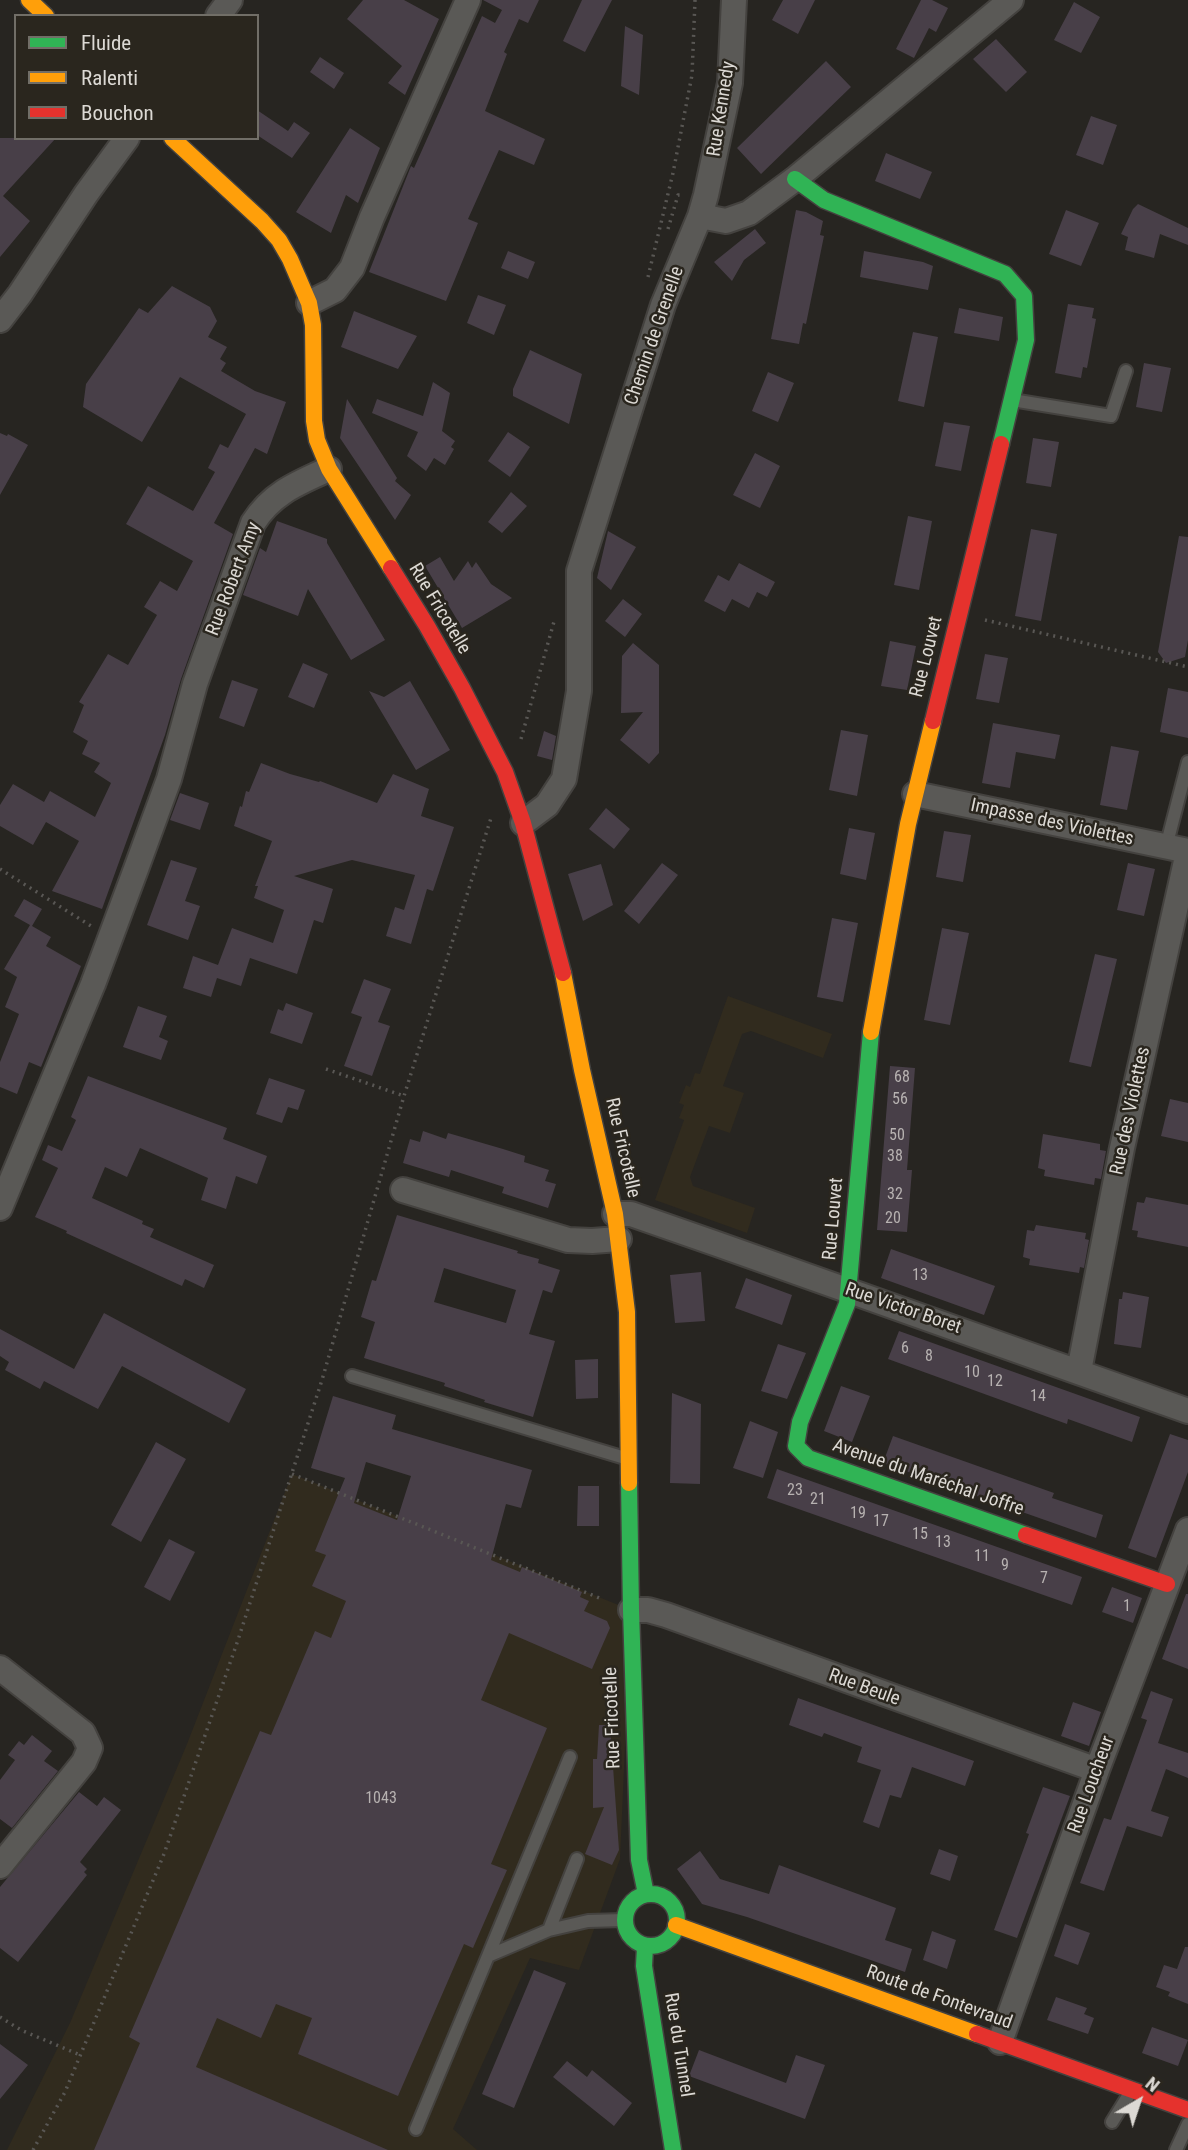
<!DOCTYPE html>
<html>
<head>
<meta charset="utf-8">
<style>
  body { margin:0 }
  #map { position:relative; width:1188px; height:2150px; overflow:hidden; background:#272521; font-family:"Roboto Condensed",sans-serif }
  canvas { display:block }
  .legend { position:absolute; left:14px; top:14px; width:245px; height:126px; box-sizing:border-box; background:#2a261e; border:2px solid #716e67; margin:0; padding:9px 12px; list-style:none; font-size:21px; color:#dcd9d4 }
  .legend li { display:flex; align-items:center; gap:14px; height:35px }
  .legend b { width:35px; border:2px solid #716e67 }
  .north { position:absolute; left:1104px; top:2066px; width:70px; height:70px; -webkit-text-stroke:5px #2a261e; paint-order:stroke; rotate:39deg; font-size:19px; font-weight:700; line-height:28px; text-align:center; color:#dcd9d4 }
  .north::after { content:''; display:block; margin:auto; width:24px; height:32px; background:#dcd9d4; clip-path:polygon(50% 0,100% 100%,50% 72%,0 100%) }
</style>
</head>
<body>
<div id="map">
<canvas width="1188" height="2150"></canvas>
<ul class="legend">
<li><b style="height:9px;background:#30b455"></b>Fluide</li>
<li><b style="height:9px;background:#ff9f0a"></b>Ralenti</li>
<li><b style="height:9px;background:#e5322d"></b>Bouchon</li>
</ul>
<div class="north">N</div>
</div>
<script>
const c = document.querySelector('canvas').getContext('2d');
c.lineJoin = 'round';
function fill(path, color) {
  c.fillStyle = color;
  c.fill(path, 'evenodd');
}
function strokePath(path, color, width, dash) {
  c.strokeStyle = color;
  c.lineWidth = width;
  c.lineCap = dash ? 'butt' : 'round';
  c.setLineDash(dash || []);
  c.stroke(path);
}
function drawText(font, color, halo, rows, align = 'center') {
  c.font = font + ' "Roboto Condensed",sans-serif';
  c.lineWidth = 5;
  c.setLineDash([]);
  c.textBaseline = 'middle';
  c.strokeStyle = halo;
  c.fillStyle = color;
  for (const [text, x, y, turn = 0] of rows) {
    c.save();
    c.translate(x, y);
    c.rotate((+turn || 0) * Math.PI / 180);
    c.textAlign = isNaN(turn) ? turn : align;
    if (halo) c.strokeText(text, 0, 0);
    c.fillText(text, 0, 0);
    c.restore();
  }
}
fill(new Path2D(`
  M 728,996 L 832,1034 L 823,1058 L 751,1031 L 742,1034 L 723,1086 L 744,1093 L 730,1133 L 709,1126 L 690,1177 L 693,1186 L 755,1208 L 747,1233 L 655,1200 L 684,1120 L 679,1118 L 684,1105 L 679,1103 L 686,1085 L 690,1087 L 695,1073 L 700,1074 Z
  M 292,1474 L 631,1610 L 620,1859 L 579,1970 L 530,1958 L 453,2129 L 477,2150 L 7,2150 L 70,2023 L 187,1744 Z`), '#312b1e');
fill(new Path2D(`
  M 363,0 L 404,0 L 439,19 L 405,95 L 388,83 L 402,66 L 347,19 Z
  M 483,0 L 539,0 L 528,23 L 519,19 L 504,52 L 507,54 L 485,111 L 545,139 L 534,165 L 499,150 L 468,219 L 478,223 L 446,301 L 369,272 L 411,166 L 414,168 L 482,16 L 495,23 L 502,10 Z
  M 582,0 L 612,0 L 585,52 L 563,41 Z
  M 783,0 L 815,0 L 798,34 L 772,20 Z
  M 921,0 L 932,0 L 948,8 L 936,32 L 929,28 L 914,58 L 896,49 Z
  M 1074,2 L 1100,17 L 1081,53 L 1054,40 Z
  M 625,26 L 643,35 L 639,95 L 621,86 Z
  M 996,39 L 1027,72 L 1006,92 L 973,59 Z
  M 320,57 L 344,73 L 334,89 L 310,72 Z
  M 826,61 L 851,87 L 761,174 L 737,148 Z
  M 257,110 L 288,131 L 294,122 L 310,133 L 292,158 L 257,135 Z
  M 1091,116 L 1117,125 L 1103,165 L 1076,155 Z
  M 350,128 L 380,148 L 358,203 L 346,195 L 331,233 L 296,212 Z
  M 0,138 L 56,138 L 3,196 L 30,221 L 0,257 Z
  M 886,153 L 932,172 L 920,199 L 875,181 Z
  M 1138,204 L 1188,228 L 1188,245 L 1160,234 L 1154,258 L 1125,250 L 1128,237 L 1121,234 L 1133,209 Z
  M 796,210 L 806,212 L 823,221 L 820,235 L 824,236 L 806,324 L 803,323 L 799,344 L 771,339 Z
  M 1066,210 L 1099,223 L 1081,266 L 1049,254 Z
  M 755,229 L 766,243 L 744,260 L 732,281 L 714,262 Z
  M 508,251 L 535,262 L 528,279 L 501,268 Z
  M 864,251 L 923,262 L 933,266 L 928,290 L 860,277 Z
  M 172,286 L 210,307 L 217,321 L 208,337 L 227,347 L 220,359 L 226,363 L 221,371 L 255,391 L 286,402 L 267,454 L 255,448 L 214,523 L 233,534 L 181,679 L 165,735 L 102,909 L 52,891 L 79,841 L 46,822 L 33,845 L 0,826 L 0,805 L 13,784 L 44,802 L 50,791 L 95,817 L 111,783 L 94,772 L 100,763 L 82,754 L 88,741 L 73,732 L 84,705 L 79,702 L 108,654 L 128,665 L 157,615 L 144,607 L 160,581 L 177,591 L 193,561 L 126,524 L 148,486 L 193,511 L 215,472 L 208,468 L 220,444 L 228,448 L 246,414 L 180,377 L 142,442 L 83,407 L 86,384 L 139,308 L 148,313 Z
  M 478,295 L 506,305 L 494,335 L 467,323 Z
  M 1068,304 L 1094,308 L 1092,318 L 1096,319 L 1087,368 L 1083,367 L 1081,378 L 1055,373 Z
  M 959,308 L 1003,317 L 999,341 L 954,333 Z
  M 354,311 L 417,336 L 398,369 L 341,347 Z
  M 913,332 L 938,337 L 924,407 L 898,401 Z
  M 530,350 L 582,374 L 569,424 L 513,396 L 513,389 Z
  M 1144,363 L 1171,368 L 1162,412 L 1136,407 Z
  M 768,372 L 794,383 L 778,422 L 752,411 Z
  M 433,382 L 450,393 L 442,431 L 455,441 L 451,447 L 454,449 L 445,465 L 434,458 L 426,471 L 407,456 L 418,432 L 372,413 L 377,399 L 423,416 Z
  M 347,399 L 397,478 L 395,481 L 411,495 L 395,520 L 340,438 Z
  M 944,422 L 970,426 L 961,471 L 935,466 Z
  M 508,432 L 530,447 L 510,477 L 488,461 Z
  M 0,433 L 7,436 L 8,434 L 28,445 L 0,495 Z
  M 1033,438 L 1059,442 L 1051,487 L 1026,483 Z
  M 755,453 L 780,466 L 760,508 L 733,495 Z
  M 511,492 L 527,506 L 502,533 L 488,522 Z
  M 908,516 L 932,521 L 919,590 L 894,585 Z
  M 277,521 L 327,539 L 327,543 L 385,640 L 351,660 L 308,589 L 298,616 L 243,595 L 260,548 L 266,552 Z
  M 1031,529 L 1057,534 L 1041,621 L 1015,616 Z
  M 608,531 L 636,547 L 611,590 L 597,578 Z
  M 1179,536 L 1188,537 L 1188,640 L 1185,657 L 1166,663 L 1158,652 Z
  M 440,557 L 454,581 L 468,561 L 472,568 L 476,562 L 491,584 L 512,598 L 462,628 L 425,566 Z
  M 739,563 L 775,582 L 767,597 L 757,592 L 749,608 L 732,599 L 725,612 L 704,601 L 718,575 L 729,581 Z
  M 623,599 L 642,614 L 625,637 L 605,621 Z
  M 890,641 L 916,646 L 907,690 L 881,686 Z
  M 633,643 L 659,665 L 659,753 L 649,764 L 620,740 L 643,712 L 621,713 L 622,656 Z
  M 985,654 L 1008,658 L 999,703 L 976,699 Z
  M 303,663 L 328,674 L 314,708 L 288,697 Z
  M 232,680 L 258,689 L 244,727 L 219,718 Z
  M 410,681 L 450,750 L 416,770 L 369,691 L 384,697 Z
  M 1168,688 L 1188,692 L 1188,738 L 1160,732 Z
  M 993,723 L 1060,735 L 1055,759 L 1016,752 L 1010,788 L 982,783 Z
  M 841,730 L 868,735 L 857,796 L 829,790 Z
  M 544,731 L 556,736 L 552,760 L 537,756 Z
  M 1111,746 L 1139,751 L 1127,810 L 1100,805 Z
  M 261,763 L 290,774 L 319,782 L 320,781 L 377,803 L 393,774 L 429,789 L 421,816 L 454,827 L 433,891 L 427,889 L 411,944 L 386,936 L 395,907 L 404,910 L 415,875 L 352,860 L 294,876 L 333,889 L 323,923 L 314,920 L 297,974 L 250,958 L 241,986 L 217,978 L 211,997 L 183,988 L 193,956 L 218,965 L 232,928 L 273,943 L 284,910 L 254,898 L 258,886 L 255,886 L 272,841 L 234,826 L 240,806 L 242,807 L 246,791 L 249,792 Z
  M 180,793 L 209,803 L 200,830 L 170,820 Z
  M 606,808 L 630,829 L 614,849 L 589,829 Z
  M 849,828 L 875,833 L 866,880 L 840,874 Z
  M 944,831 L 971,835 L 963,882 L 936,877 Z
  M 171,860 L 197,868 L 185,901 L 200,906 L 188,940 L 147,925 Z
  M 662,863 L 678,875 L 639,924 L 624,911 Z
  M 1128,863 L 1155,869 L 1144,916 L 1117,910 Z
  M 601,864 L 613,905 L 583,921 L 568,874 Z
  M 24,899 L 42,909 L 32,926 L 51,937 L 46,946 L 81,966 L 41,1067 L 29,1062 L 17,1094 L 0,1087 L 0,1062 L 19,1014 L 5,1007 L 17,977 L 4,969 L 30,925 L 14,916 Z
  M 832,918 L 858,923 L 843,1002 L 817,997 Z
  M 942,928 L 969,933 L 950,1025 L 924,1020 Z
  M 1095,954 L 1117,959 L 1091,1067 L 1069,1062 Z
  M 364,979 L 391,989 L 378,1022 L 390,1026 L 372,1076 L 344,1066 L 362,1017 L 351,1013 Z
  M 286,1003 L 313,1013 L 302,1044 L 270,1033 L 278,1009 L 283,1011 Z
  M 138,1006 L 167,1016 L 159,1037 L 168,1041 L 161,1060 L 123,1047 Z
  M 890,1066 L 915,1068 L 907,1170 L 912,1170 L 907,1232 L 877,1230 Z
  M 88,1076 L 227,1128 L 223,1139 L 267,1156 L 257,1184 L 236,1176 L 226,1209 L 201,1200 L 208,1178 L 140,1148 L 127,1177 L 105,1167 L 92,1198 L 143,1221 L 142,1224 L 154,1229 L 150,1237 L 214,1265 L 204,1288 L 185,1279 L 182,1286 L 66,1233 L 67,1231 L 35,1217 L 58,1168 L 42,1160 L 48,1145 L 62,1151 L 76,1120 L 71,1117 Z
  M 269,1078 L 305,1090 L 298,1110 L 288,1107 L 282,1123 L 256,1114 Z
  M 1170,1099 L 1188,1103 L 1188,1142 L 1161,1136 Z
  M 423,1131 L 446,1139 L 448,1133 L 503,1149 L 525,1156 L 524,1162 L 549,1170 L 545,1181 L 556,1184 L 548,1208 L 502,1193 L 504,1187 L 451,1170 L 449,1177 L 403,1163 L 410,1139 L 420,1142 Z
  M 1043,1134 L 1100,1144 L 1100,1150 L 1106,1151 L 1101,1179 L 1095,1178 L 1094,1185 L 1044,1176 L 1045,1170 L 1038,1168 Z
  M 1146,1197 L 1188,1205 L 1188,1247 L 1137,1237 L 1138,1231 L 1132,1230 L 1137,1202 L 1144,1203 Z
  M 397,1215 L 518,1251 L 517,1253 L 539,1259 L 538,1263 L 560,1270 L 552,1293 L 543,1290 L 529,1334 L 555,1341 L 533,1417 L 484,1402 L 485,1400 L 444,1386 L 445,1383 L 364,1358 L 375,1322 L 361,1317 L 372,1280 L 376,1281 ZM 444,1268 L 516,1290 L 506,1323 L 434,1302 Z
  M 1036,1225 L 1086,1233 L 1085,1239 L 1089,1240 L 1084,1268 L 1080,1267 L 1079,1273 L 1029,1265 L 1030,1259 L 1023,1257 L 1027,1230 L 1034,1231 Z
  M 891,1249 L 995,1286 L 984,1315 L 881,1278 Z
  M 701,1272 L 705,1321 L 675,1323 L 670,1275 Z
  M 746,1278 L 792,1295 L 782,1325 L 735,1308 Z
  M 1123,1292 L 1149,1297 L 1141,1348 L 1114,1344 L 1119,1299 L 1122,1299 Z
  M 104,1313 L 246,1389 L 229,1423 L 122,1366 L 98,1409 L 44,1381 L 40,1389 L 5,1370 L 9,1362 L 0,1356 L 0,1329 L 74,1369 Z
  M 899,1331 L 1140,1417 L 1132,1442 L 1068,1419 L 1067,1424 L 888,1359 Z
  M 778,1344 L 806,1353 L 787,1399 L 761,1391 Z
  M 598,1359 L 598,1398 L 576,1399 L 575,1360 Z
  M 841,1386 L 870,1396 L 852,1442 L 824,1431 Z
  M 672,1393 L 701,1404 L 700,1484 L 670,1483 Z
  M 333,1396 L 396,1415 L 392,1429 L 532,1470 L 521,1508 L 506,1504 L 491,1560 L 520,1572 L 522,1567 L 582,1592 L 580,1597 L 589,1601 L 584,1611 L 607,1621 L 610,1628 L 592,1669 L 509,1633 L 481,1700 L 547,1728 L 491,1864 L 507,1870 L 473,1948 L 464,1944 L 398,2096 L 298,2054 L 312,2018 L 276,2004 L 261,2038 L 217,2018 L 196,2067 L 388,2150 L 94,2150 L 140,2043 L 129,2037 L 260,1731 L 271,1735 L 315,1631 L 331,1638 L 346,1601 L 312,1586 L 326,1555 L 315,1551 L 345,1478 L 311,1468 ZM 366,1462 L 411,1476 L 397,1520 L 354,1503 Z
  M 750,1421 L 778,1432 L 763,1478 L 733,1468 Z
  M 1170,1434 L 1188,1440 L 1188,1472 L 1156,1558 L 1128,1548 Z
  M 893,1436 L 1054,1493 L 1052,1498 L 1103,1515 L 1096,1538 L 883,1463 Z
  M 156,1442 L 186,1459 L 141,1542 L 111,1525 Z
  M 777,1469 L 1082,1577 L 1072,1605 L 767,1498 Z
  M 578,1486 L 599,1486 L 599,1526 L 577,1526 Z
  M 169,1539 L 195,1552 L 170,1601 L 144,1587 Z
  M 1112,1587 L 1142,1598 L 1133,1623 L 1102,1612 Z
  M 1186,1594 L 1188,1594 L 1188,1669 L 1162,1659 Z
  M 1151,1691 L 1173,1699 L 1158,1743 L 1188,1753 L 1188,1778 L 1166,1769 L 1151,1811 L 1169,1817 L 1162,1837 L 1127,1826 L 1104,1891 L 1080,1883 L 1104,1818 L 1111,1820 L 1147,1720 L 1141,1718 Z
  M 798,1698 L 974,1761 L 965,1786 L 912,1767 L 901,1798 L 890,1795 L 879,1828 L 863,1822 L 881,1770 L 857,1762 L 862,1747 L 824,1733 L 822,1737 L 789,1725 Z
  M 1073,1702 L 1101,1712 L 1089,1746 L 1061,1736 Z
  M 599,1725 L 610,1725 L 619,1850 L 612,1865 L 585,1854 L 604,1807 L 593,1808 L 593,1759 L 597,1759 Z
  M 32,1735 L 52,1751 L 44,1761 L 58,1771 L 12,1828 L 0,1819 L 0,1780 L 15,1760 L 8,1755 L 19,1741 L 24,1745 Z
  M 1043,1787 L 1070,1796 L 1017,1938 L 994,1930 L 1029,1834 L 1026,1833 Z
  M 79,1792 L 97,1806 L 104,1797 L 121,1810 L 80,1862 L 87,1869 L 84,1872 L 87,1875 L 18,1962 L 0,1948 L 0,1887 Z
  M 939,1849 L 958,1856 L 950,1881 L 930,1874 Z
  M 700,1851 L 720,1879 L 769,1894 L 779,1865 L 896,1908 L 885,1940 L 912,1949 L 905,1972 L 747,1917 L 702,1904 L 677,1869 Z
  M 1065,1924 L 1090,1933 L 1078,1965 L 1054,1956 Z
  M 932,1931 L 956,1940 L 947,1969 L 923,1960 Z
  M 1185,1947 L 1188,1947 L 1188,2004 L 1168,1996 L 1170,1992 L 1156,1987 L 1164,1965 L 1177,1969 Z
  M 534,1970 L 566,1983 L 514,2108 L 482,2094 Z
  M 1056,1997 L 1087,2008 L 1084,2014 L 1094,2018 L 1088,2034 L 1047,2020 Z
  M 1152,2027 L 1188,2040 L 1178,2066 L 1142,2053 Z
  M 0,2044 L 28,2065 L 0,2099 Z
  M 699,2050 L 786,2083 L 796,2055 L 825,2065 L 805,2119 L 689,2076 Z
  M 567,2061 L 587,2077 L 592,2070 L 632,2103 L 614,2126 L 553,2077 Z`), '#483f48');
const lane = new Path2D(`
  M 1012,400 L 1111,416 L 1126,371
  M 1166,847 L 1188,762
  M 352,1376 L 625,1458
  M 549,1930 L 577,1859
  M 488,1956 L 570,1757
  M 1112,2122 L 1130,2093
  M 416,2129 L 488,1956 L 549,1930 L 588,1921 L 624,1920
  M 1176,2150 L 1188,2124`);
const street = new Path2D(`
  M 218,16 L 230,0
  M 700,216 L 726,221 L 749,213 L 795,179 L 1011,0
  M 309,303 L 335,290 L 352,268 L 372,217 L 468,0
  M 0,320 L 20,294 L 86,194 L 127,138
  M 915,794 L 1188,851
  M 523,823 L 547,805 L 564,779 L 579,691 L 579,571 L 663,305 L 700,216 L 706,195 L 730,83 L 734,0
  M 403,1190 L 568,1240 L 592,1241 L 619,1239
  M 0,1208 L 93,984 L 136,869 L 169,779 L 195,684 L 253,523 C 272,493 298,483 329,469
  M 615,1214 L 631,1214 L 717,1244 L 1188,1411
  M 1079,1371 L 1122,1148 L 1188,852
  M 631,1610 L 648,1610 L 666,1615 L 1097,1770
  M 0,1668 L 83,1733 L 90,1748 L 84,1762 L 0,1866
  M 1000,2042 L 1097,1770 L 1188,1530`);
const fast = new Path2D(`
  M 795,179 L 824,200 L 1005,274 L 1024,296 L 1026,340 L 1001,444
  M 871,1032 L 847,1304 L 800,1422 L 796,1446 L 808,1458 L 1026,1535
  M 629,1483 L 631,1610 L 639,1860 L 646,1894
  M625 1920a26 26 0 1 1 52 0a26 26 0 1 1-52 0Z
  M 645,1947 L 644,1966 L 673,2150`);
const slow = new Path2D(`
  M 29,0 L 46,16
  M 172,138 L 262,221 L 279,240 L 290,259 L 309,303 L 313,325 L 314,421 L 317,440 L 329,469 L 391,568
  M 563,973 L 582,1070 L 615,1214 L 627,1312 L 629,1483
  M 871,1032 L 908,824 L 933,721
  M 676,1925 L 977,2034`);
const jam = new Path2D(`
  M 391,568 L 427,626 L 462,688 L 505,772 L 523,823 L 563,973
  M 933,721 L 1001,444
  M 1026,1535 L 1167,1584
  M 977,2034 L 1188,2110`);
strokePath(lane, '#44423f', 16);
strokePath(street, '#44423f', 28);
strokePath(fast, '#44423f', 19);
strokePath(slow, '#44423f', 19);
strokePath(jam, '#44423f', 19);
strokePath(new Path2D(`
  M 668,229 L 678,195 L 684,195
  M 648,277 L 673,173 L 692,75 L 695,0
  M 985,620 L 1188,667
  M 521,739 L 555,618
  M 0,869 L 91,926
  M 326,1069 L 404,1096
  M 292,1474 L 602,1599
  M 0,2017 L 21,2030 L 80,2055
  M 33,2150 L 65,2092 L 164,1854 L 238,1640 L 322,1380 L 404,1096 L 491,818`), '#595754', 3.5, [2, 5]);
strokePath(lane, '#5a5956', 12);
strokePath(street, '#5a5956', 24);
strokePath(fast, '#30b455', 16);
strokePath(slow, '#ff9f0a', 16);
strokePath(jam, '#e5322d', 16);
drawText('16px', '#b7b2b1', null, [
  ["68",902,1078],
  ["56",900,1100],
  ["50",897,1136],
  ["38",895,1157],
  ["32",895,1195],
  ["20",893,1219],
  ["13",920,1276],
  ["6",905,1349],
  ["8",929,1357],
  ["10",972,1373],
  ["12",995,1382],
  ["14",1038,1397],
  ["23",795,1491],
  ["21",818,1500],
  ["19",858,1514],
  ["17",881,1522],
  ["15",920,1535],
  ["13",943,1543],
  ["11",982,1557],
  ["9",1005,1566],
  ["7",1044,1579],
  ["1",1127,1607],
  ["1043",381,1799]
]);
drawText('19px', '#dcd9d4', '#2a261e', [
  ["Rue Kennedy",722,109,-81],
  ["Chemin de Grenelle",655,336,-71],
  ["Rue Robert Amy",234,579,-69],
  ["Rue Fricotelle",439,609,59],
  ["Rue Louvet",927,657,-76],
  ["Impasse des Violettes",1052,823,12],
  ["Rue des Violettes",1131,1111,-78],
  ["Rue Fricotelle",622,1148,77],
  ["Rue Louvet",834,1219,-85],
  ["Rue Victor Boret",903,1309,19],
  ["Avenue du Maréchal Joffre",928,1478,19],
  ["Rue Beule",864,1688,20],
  ["Rue Fricotelle",613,1718,-92],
  ["Rue Loucheur",1092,1785,-70],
  ["Route de Fontevraud",939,1998,20],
  ["Rue du Tunnel",678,2045,81]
]);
</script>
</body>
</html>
